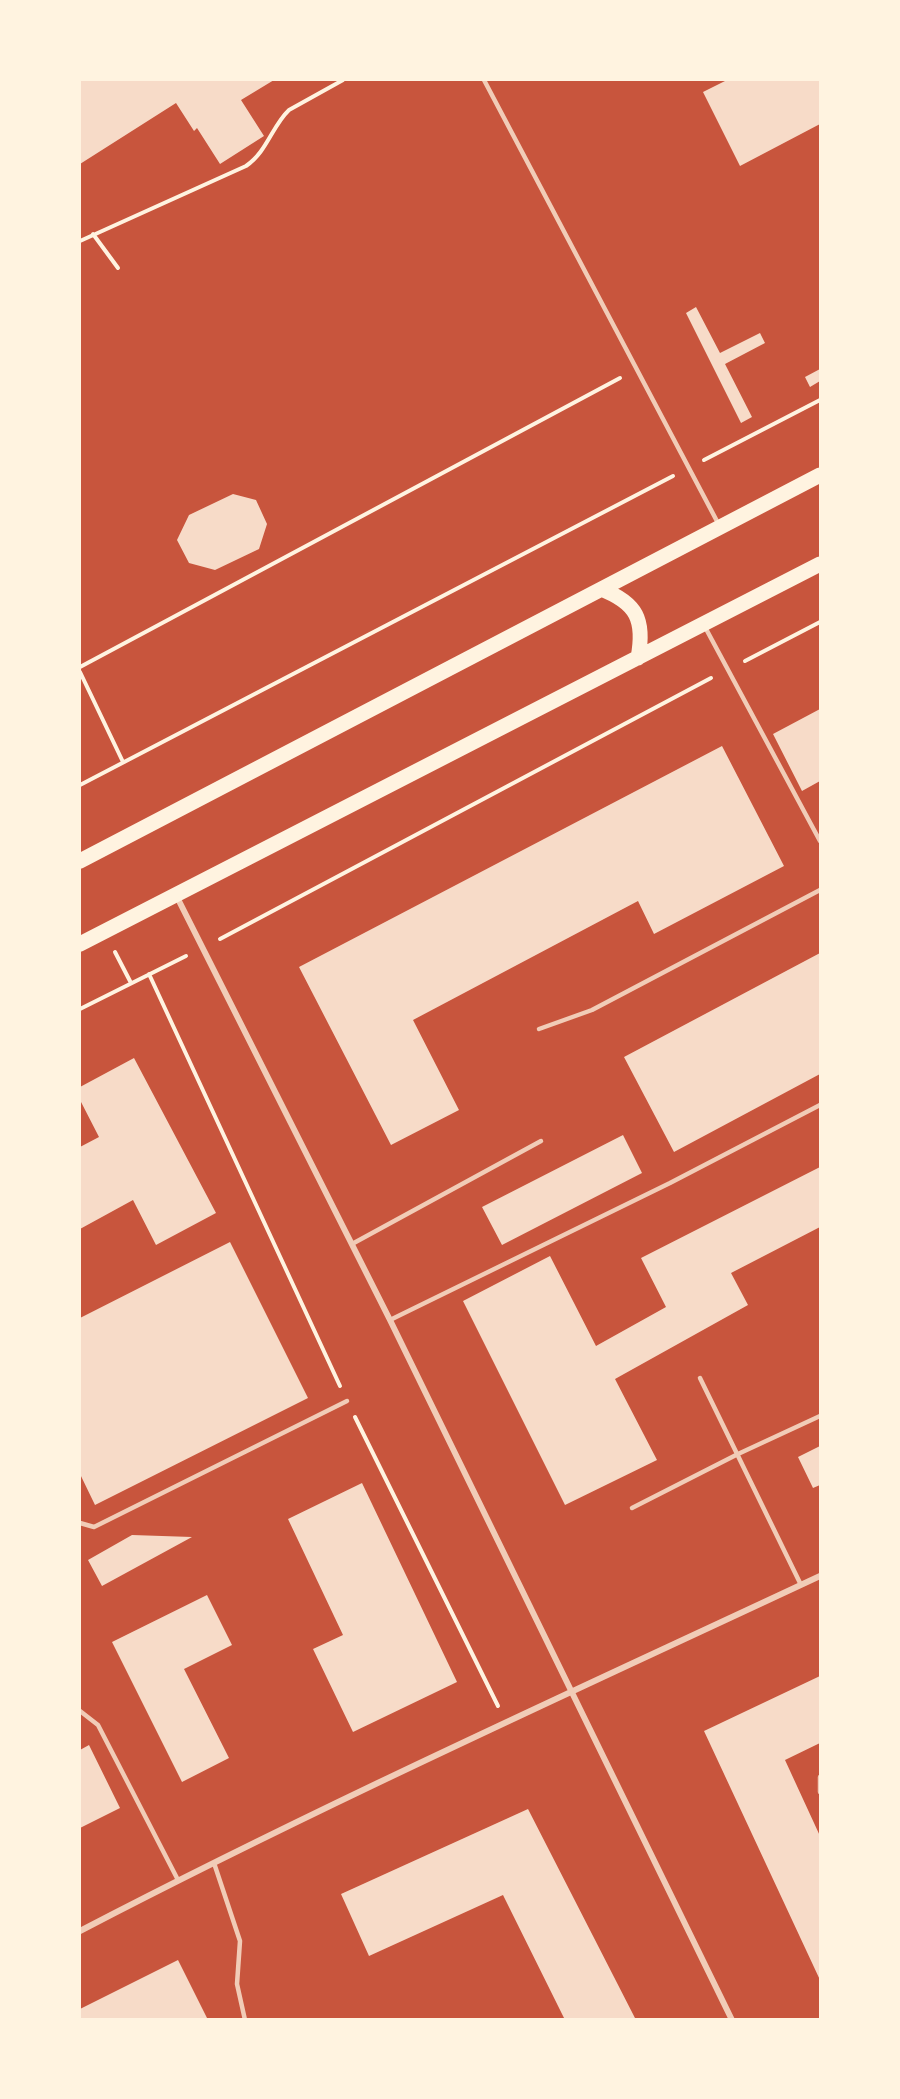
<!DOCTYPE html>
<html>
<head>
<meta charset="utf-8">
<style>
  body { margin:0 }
  #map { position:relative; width:900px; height:2099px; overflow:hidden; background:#c8553d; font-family:"DM Sans",sans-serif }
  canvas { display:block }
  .frame { position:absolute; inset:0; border:81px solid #fff3e0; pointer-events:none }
</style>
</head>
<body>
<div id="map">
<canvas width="900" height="2099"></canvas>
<div class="frame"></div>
</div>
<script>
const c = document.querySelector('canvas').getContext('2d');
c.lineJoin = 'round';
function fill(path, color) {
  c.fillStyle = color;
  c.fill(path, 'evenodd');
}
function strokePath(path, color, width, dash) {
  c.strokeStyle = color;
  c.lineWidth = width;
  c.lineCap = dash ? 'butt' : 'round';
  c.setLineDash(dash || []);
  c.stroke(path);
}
fill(new Path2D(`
  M 80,80 L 274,80 L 241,100 L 264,136 L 220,164 L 197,128 L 194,131 L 176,103 L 80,164 Z
  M 727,80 L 820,80 L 820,124 L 740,166 L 703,92 Z
  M 696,307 L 720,353 L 760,333 L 765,343 L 725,364 L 752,417 L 741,423 L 686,313 Z
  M 820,369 L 820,381 L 810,387 L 805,377 Z
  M 233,494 L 256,500 L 267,524 L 259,549 L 215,570 L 189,563 L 177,540 L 189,515 Z
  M 820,709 L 820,781 L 802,791 L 773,734 Z
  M 722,746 L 784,866 L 654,934 L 638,901 L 413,1020 L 459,1110 L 391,1145 L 299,967 Z
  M 820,953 L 820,1074 L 674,1152 L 624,1057 Z
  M 134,1058 L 216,1213 L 156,1245 L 133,1200 L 80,1229 L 80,1147 L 99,1137 L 80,1100 L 80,1087 Z
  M 623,1135 L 642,1173 L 502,1245 L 482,1207 Z
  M 820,1167 L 820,1227 L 731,1273 L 748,1305 L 615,1379 L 657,1460 L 565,1505 L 463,1301 L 550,1256 L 596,1346 L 666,1307 L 641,1258 Z
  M 230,1242 L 308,1398 L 95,1505 L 80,1474 L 80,1318 Z
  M 820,1446 L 820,1485 L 813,1488 L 798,1457 Z
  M 362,1483 L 457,1682 L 353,1732 L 313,1649 L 343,1635 L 288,1519 Z
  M 132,1535 L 192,1537 L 102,1586 L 88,1560 Z
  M 207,1595 L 232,1645 L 184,1669 L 229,1758 L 182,1782 L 112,1642 Z
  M 820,1676 L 820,1743 L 785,1760 L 820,1836 L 820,1980 L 704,1731 Z
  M 89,1745 L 120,1808 L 80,1828 L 80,1750 Z
  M 528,1809 L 636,2020 L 565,2020 L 503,1895 L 369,1956 L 341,1894 Z
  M 178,1960 L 208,2020 L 80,2020 L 80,2009 Z`), '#f7dbc8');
strokePath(new Path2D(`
  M 93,234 L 118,268
  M 80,241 L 246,166 C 267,152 272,126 289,110 L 343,80
  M 704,460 L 820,400
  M 745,661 L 820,622
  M 80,667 L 620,378
  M 80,672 L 123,762
  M 80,785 L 673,476
  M 220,939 L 711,678
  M 115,952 L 131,983
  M 149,974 L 340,1386
  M 80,1009 L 186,956
  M 355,1417 L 498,1706`), '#fff3e0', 4);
strokePath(new Path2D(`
  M 484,80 L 719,525
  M 705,627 L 820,841
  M 539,1029 L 592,1010 L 820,890
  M 352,1244 L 541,1141
  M 390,1320 L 670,1183 L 820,1105
  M 700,1378 L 801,1585
  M 632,1508 L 738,1454 L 820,1416
  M 80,1523 L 94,1527 L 347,1401
  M 80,1711 L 98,1725 L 178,1880
  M 820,1777 L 820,1792
  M 214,1863 L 240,1941 L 237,1984 L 245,2020`), '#f1ccb7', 4.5);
strokePath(new Path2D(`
  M 176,895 L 390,1320 L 732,2020
  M 80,1931 C 322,1805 572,1692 820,1576`), '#f1ccb7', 6);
strokePath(new Path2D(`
  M 601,589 C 637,603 645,620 638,658
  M 80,861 L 820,475
  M 80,944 L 820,564`), '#fff3e0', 15);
</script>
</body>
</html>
